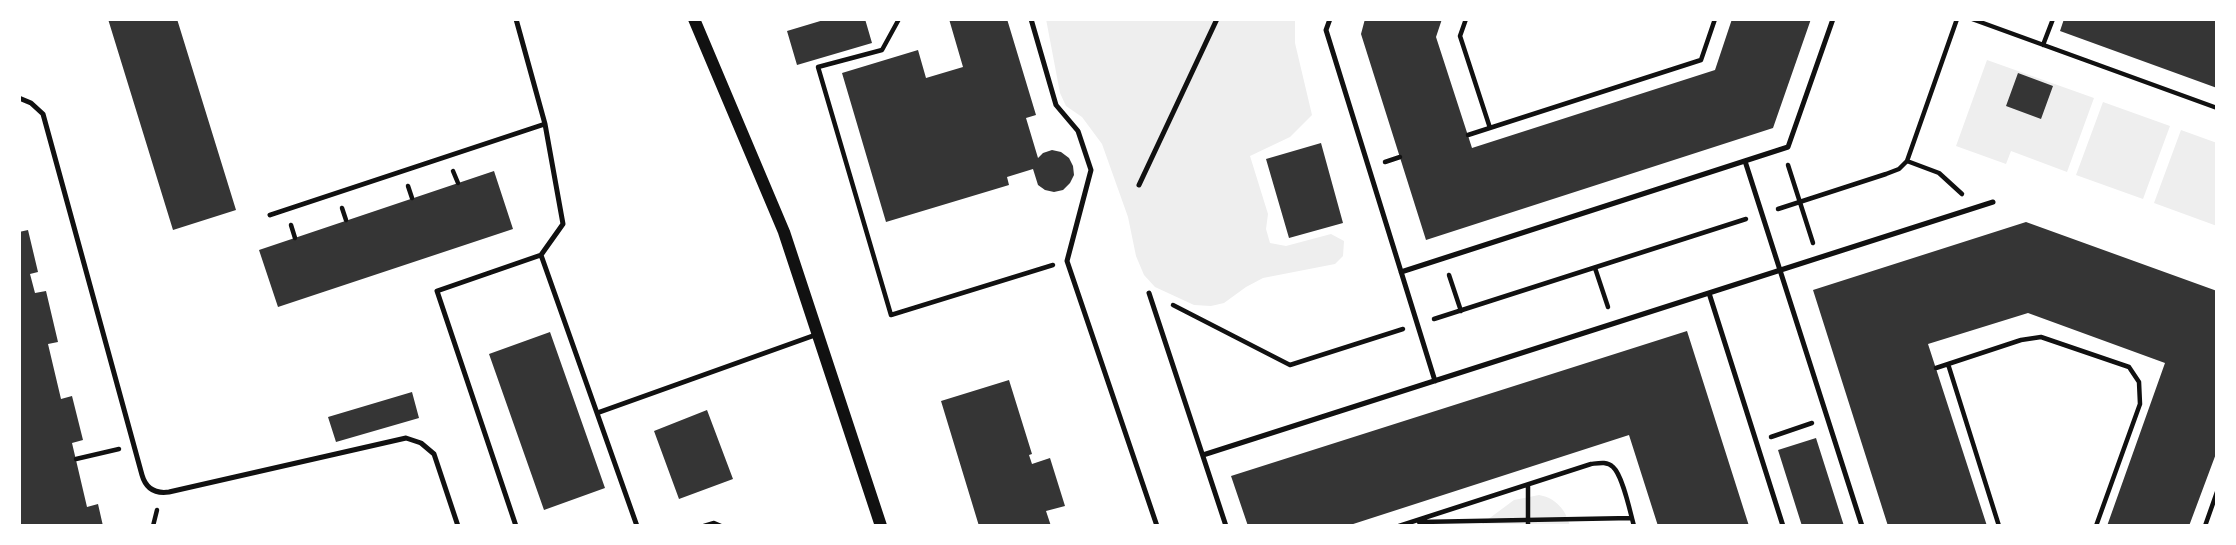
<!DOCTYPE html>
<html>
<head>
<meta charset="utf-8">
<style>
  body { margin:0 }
  #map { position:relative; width:2236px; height:545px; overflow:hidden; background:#fff; font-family:"Libre Baskerville",serif }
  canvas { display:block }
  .frame { position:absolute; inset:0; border:21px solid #fff; pointer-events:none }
</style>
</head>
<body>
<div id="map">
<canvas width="2236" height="545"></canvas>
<div class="frame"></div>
</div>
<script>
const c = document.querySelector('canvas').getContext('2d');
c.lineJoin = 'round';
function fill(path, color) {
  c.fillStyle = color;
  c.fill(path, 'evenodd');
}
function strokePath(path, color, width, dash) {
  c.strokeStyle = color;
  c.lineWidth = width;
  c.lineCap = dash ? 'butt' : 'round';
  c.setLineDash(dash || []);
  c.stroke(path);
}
fill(new Path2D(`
  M 1046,19 L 1295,19 L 1295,43 L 1312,115 L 1290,137 L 1250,156 L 1268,214 L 1266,229 L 1270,243 L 1286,246 L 1331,234 L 1344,241 L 1343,256 L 1335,264 L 1263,278 L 1246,287 L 1224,303 L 1211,306 L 1194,305 L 1155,287 L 1144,275 L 1136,256 L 1128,217 L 1102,144 L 1082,117 L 1066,106 L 1060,93 Z
  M 1987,60 L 2094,98 L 2067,172 L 2011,151 L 2006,164 L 1956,146 Z
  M 2103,102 L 2170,126 L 2143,199 L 2076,175 Z
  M 2181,130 L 2217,143 L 2217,226 L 2154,203 Z
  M 1539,495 C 1556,498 1566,510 1570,526 L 1479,526 L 1514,500 Z`), '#eee');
fill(new Path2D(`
  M 108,19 L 177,19 L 236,210 L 173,230 Z
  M 827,19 L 865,19 L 872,43 L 797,65 L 787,31 Z
  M 949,19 L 1007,19 L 1036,115 L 1026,118 L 1038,158 L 1043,153 L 1052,150 L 1061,152 L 1069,158 L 1073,166 L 1074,175 L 1070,183 L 1063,190 L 1054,192 L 1045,190 L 1038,185 L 1033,169 L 1007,177 L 1009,185 L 886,222 L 842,73 L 918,50 L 926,78 L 963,67 Z
  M 1365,19 L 1442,19 L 1436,37 L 1472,148 L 1715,70 L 1732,19 L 1811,19 L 1773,128 L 1426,240 L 1361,34 Z
  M 2064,19 L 2217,19 L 2217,88 L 2060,31 Z
  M 2018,73 L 2053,86 L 2041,119 L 2006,106 Z
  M 1321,143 L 1343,223 L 1289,238 L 1266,159 Z
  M 494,171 L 513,229 L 278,307 L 259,250 Z
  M 2026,222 L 2217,291 L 2217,451 L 2189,526 L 2107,526 L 2165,363 L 2028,313 L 1928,344 L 1987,526 L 1888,526 L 1813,290 Z
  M 28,230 L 38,272 L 30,274 L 35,293 L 46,291 L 58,342 L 48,344 L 61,399 L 72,396 L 83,440 L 72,443 L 87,507 L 98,504 L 103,526 L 19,526 L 19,232 Z
  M 1687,331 L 1749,526 L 1658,526 L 1629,435 L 1347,526 L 1248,526 L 1231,476 Z
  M 550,332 L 605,488 L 544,510 L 489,354 Z
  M 1009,380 L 1032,454 L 1029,455 L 1032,464 L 1050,458 L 1065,506 L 1046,511 L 1051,526 L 979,526 L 941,401 Z
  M 412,392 L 419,418 L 336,442 L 328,417 Z
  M 707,410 L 733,479 L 679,499 L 654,431 Z
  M 1816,438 L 1844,526 L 1802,526 L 1778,450 Z`), '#353535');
strokePath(new Path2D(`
  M 899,19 L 882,50 L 818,67 L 891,315 L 1053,265
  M 1466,19 L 1460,36 L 1490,128
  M 1972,19 L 2217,108
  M 2043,45 L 2053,19
  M 1468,135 L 1701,60 L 1715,19
  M 1907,161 L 1939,173 L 1962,194
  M 1385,162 L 1400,157
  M 1788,165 L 1813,243
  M 453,171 L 458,183
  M 408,186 L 412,198
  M 342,208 L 346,220
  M 1778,209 L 1886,174 L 1899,169 L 1907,161 L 1957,19
  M 291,225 L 295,238
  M 1595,268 L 1608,307
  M 1449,275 L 1461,311
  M 1173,305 L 1290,365 L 1403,329
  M 1434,319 L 1746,219
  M 1948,364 L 1999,526
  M 1936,368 L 2021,340 L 2041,337 L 2129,367 L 2139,382 L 2140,404 L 2096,526
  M 1771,437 L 1812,423
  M 76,459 L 119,449
  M 1528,485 L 1528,526
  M 1419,522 L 1632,518
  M 153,526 L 157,510
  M 704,526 L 714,523 L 721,526
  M 1399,526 L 1591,464 C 1599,463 1607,461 1613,467 C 1623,476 1630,512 1634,526
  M 2205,526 L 2217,492`), '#111', 4.5);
strokePath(new Path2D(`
  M 516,19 L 545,124 L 563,224 L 541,255 L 637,526
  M 1031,19 L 1056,105 L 1078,131 L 1091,170 L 1067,261 L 1157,526
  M 1330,19 L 1326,30 L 1435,381
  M 19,98 L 31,103 L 43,114 L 142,475 C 146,489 155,494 169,492 L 406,438 L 421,443 L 434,454 L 458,526
  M 1745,161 L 1862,526
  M 1139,185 L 1217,19
  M 270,215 L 545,124
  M 1401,272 L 1788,147 L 1833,19
  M 1149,293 L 1226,526
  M 1709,293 L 1783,526
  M 597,413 L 818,334
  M 1203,455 L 1993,202
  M 516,526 L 437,291 L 541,255`), '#111', 5);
strokePath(new Path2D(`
  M 694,19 L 784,232 L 881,526`), '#111', 12);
</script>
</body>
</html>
